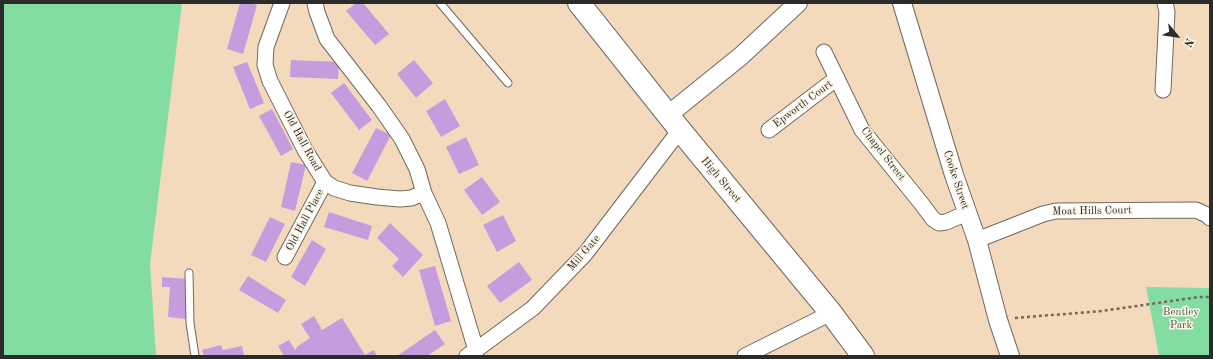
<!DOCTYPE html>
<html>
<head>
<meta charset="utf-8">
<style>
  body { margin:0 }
  #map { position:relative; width:1213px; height:359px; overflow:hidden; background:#f4dabc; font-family:"Old Standard TT",serif }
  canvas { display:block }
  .frame { position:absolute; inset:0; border:4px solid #2b2b2b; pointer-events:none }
  .north { position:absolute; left:1157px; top:16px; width:40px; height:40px; -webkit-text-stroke:3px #fcf5e5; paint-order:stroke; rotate:119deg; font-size:11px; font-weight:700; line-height:16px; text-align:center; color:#2b2b2b }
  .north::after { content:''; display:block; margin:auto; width:14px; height:18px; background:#2b2b2b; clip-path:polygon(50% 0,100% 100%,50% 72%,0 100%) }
</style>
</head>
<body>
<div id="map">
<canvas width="1213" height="359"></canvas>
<div class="frame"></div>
<div class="north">N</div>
</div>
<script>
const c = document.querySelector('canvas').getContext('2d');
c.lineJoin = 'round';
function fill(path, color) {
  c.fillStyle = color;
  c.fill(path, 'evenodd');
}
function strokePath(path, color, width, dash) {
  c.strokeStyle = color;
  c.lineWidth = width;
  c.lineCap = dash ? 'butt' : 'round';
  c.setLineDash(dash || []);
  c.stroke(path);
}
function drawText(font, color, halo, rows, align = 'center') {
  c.font = font + ' "Old Standard TT",serif';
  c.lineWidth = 3;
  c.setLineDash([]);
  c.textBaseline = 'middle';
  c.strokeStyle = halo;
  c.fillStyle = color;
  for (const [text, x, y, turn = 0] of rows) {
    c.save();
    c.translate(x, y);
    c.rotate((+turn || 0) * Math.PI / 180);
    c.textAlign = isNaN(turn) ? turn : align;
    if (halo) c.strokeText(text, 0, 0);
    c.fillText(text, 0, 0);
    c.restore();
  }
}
fill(new Path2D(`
  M 3,3 L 182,3 L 150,264 L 156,356 L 3,356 Z
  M 1146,287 L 1210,288 L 1210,356 L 1159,356 Z`), '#83dca1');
fill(new Path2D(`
  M 240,3 L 249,3 L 257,5 L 243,54 L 227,49 Z
  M 356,3 L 363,3 L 389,34 L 375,45 L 346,11 Z
  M 291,60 L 339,62 L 338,79 L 290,77 Z
  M 414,60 L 433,83 L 416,98 L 397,74 Z
  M 247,62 L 264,103 L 250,109 L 233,67 Z
  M 344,83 L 372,120 L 359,130 L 331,93 Z
  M 445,99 L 460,126 L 441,137 L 426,111 Z
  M 272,109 L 293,149 L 281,156 L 259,116 Z
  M 376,128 L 391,135 L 367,181 L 352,173 Z
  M 466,137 L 479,165 L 459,174 L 446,147 Z
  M 291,162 L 306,165 L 295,211 L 281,207 Z
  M 482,177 L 500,202 L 482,215 L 464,190 Z
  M 329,212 L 372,226 L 368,240 L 324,227 Z
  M 503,215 L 516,241 L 497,252 L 483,225 Z
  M 270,217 L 285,224 L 266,262 L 251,255 Z
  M 390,223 L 423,255 L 403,277 L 392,266 L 399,259 L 377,238 Z
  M 312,240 L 326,249 L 305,286 L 291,277 Z
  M 519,262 L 532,280 L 500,303 L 487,286 Z
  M 435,266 L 451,321 L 435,326 L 419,270 Z
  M 248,276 L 286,300 L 278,313 L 239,290 Z
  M 162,277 L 188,279 L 186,319 L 168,317 L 170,287 L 162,287 Z
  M 314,316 L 322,330 L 342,318 L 365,355 L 374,350 L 377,356 L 284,356 L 278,346 L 289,340 L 295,350 L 298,346 L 310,338 L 301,324 Z
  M 435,330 L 445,344 L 427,356 L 397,356 Z
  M 221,345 L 223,350 L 242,346 L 244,356 L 204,356 L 202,350 Z`), '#c59cdd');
const service = new Path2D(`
  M 440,3 L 508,83
  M 189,273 L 190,323 L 195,356`);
const minor = new Path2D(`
  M 282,3 L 266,47 L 265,65 L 270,81 L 305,150 L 325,182 L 334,188 L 350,193 L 377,197 L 400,199 L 411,198 L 424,193
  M 315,3 L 317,12 L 327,39 L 379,106 L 402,139 L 417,169 L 424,193 L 438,223 L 476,350
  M 824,52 L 862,130 L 921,203 L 933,219 L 939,223 L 946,222 L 967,213
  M 1163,90 L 1167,12 L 1165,3
  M 769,130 L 837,78
  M 977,240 L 1043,214 L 1056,211 L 1196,210 L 1207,215 L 1210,218
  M 285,257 L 325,182
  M 467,356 L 476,350 L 533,308 L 585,254 L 680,130
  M 745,356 L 831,313`);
const tertiary = new Path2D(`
  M 902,3 L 954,175 L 977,240 L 998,320 L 1010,356
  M 668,115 L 741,56 L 798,3`);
const trunk = new Path2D(`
  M 579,3 L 680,130 L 831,313 L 863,356`);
strokePath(service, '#71685e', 9);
strokePath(minor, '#71685e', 17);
strokePath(tertiary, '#71685e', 20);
strokePath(trunk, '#71685e', 24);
strokePath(new Path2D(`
  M 1015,318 L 1102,311 L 1199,297 L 1210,297`), '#71685e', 2.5, [3, 3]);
strokePath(service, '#fff', 7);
strokePath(minor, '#fff', 15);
strokePath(tertiary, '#fff', 18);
strokePath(trunk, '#fff', 22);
drawText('11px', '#2b2b2b', '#fcf5e5', [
  ["Epworth Court",803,104,-37],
  ["Old Hall Road",302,141,61],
  ["Chapel Street",883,154,52],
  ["High Street",721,180,50],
  ["Cooke Street",956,180,72],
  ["Moat Hills Court",1092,211,-1],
  ["Old Hall Place",305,220,-62],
  ["Mill Gate",584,253,-49]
]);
drawText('11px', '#415748', '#fcf5e5', [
  ["Bentley",1181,312],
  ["Park",1181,325]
]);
</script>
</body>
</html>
